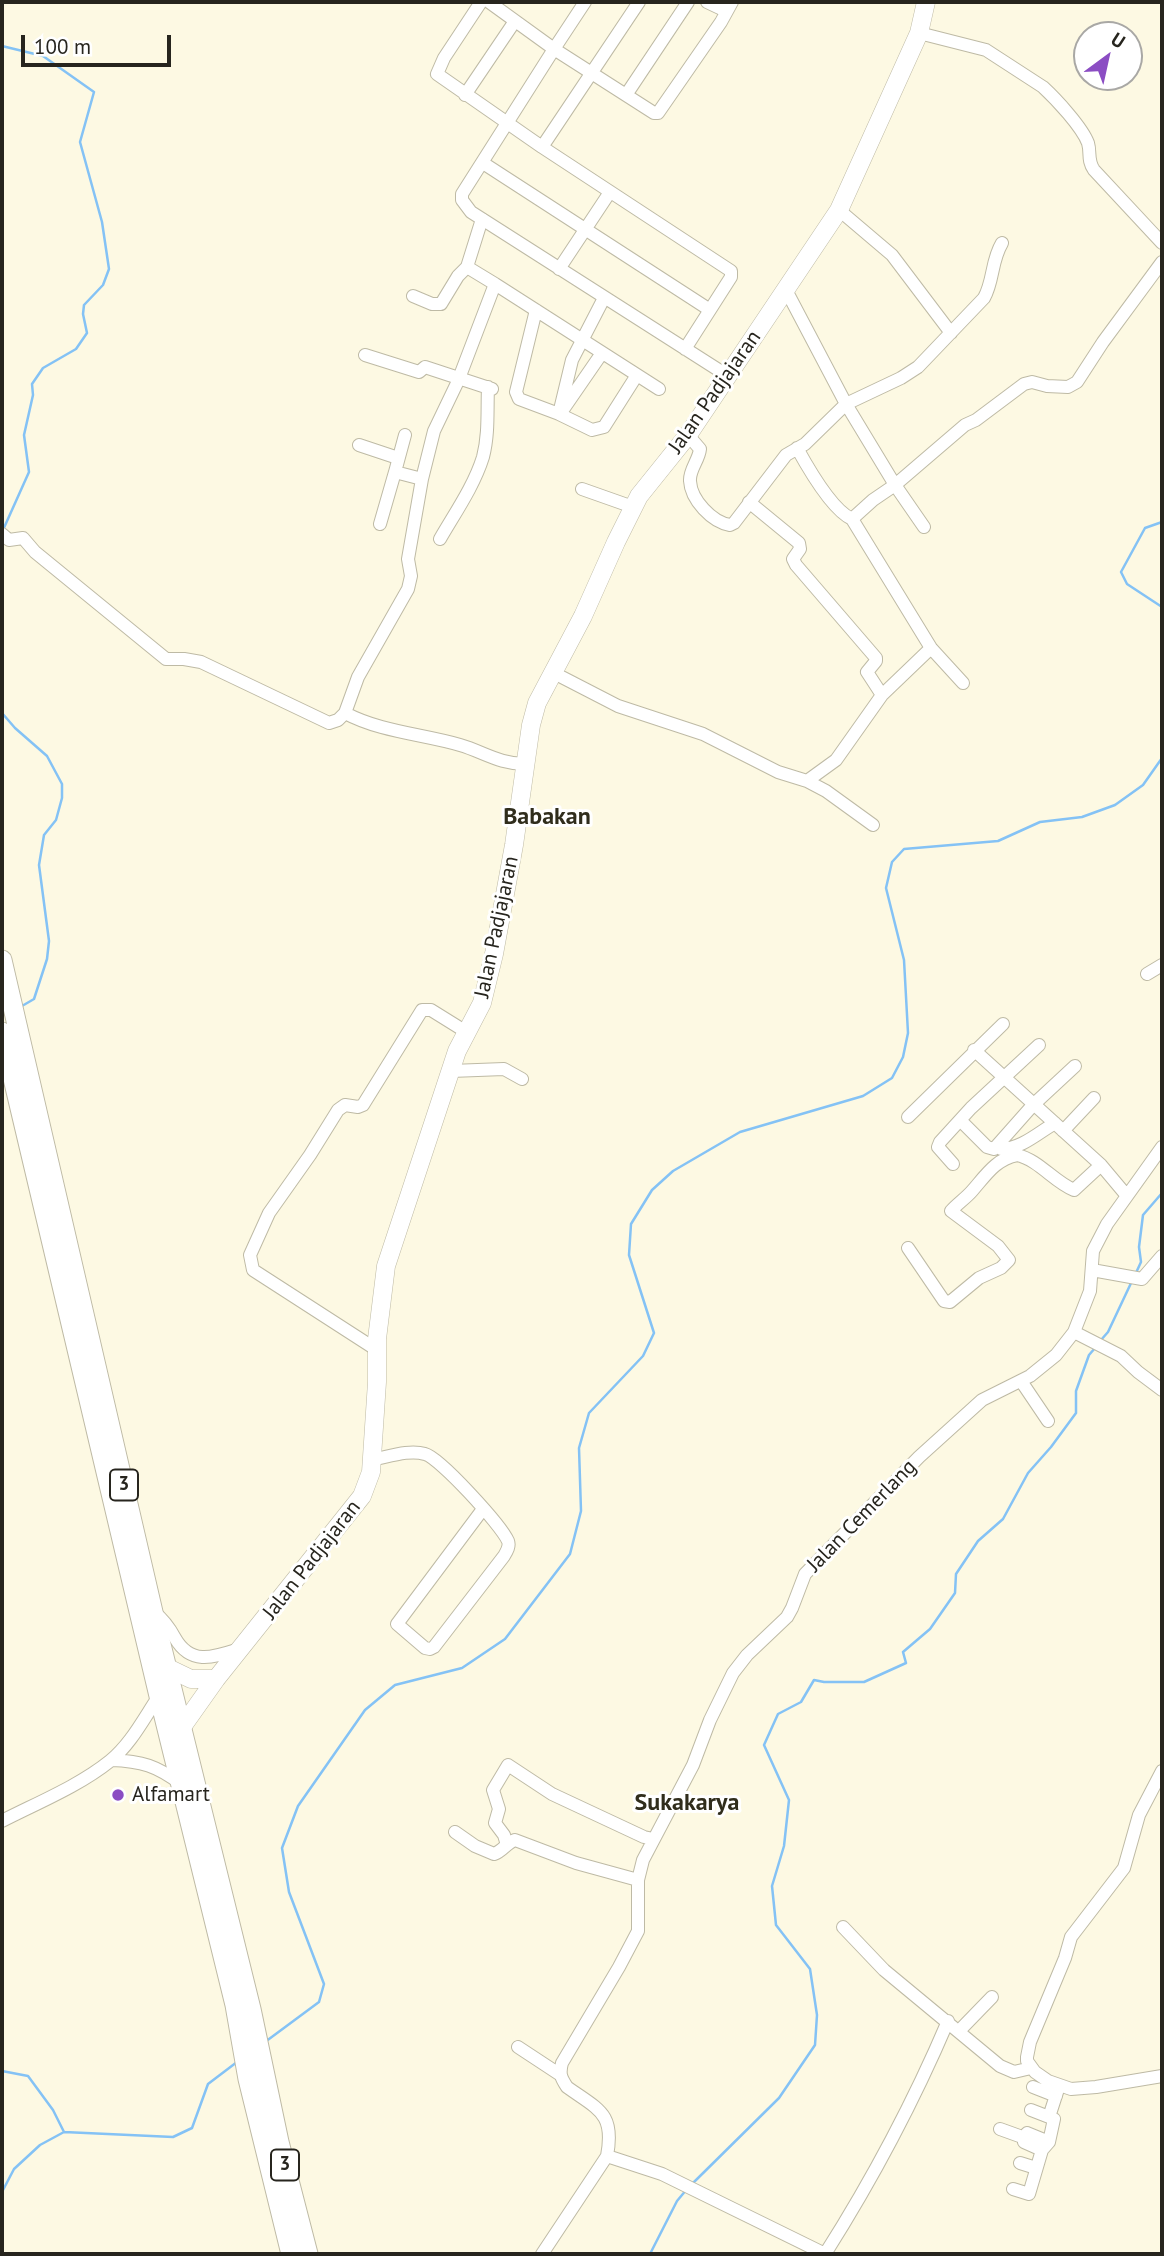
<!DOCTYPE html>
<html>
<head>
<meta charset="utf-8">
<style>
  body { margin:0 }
  #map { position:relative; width:1164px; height:2256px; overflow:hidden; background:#fdf9e3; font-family:"PT Sans",sans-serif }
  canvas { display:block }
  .frame { position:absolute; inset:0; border:4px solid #27251e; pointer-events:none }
  .north { position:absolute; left:1073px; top:21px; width:70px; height:70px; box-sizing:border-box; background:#fff; border:2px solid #a9a8a5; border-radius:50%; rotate:33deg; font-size:19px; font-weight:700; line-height:28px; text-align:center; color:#27251e }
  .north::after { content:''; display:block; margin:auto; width:24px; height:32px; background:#8b4dc3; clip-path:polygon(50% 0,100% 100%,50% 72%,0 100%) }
  .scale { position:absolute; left:21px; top:35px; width:150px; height:32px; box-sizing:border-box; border:4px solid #27251e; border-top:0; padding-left:9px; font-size:21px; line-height:24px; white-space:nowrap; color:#27251e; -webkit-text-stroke:5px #fff; paint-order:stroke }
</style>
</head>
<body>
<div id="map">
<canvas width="1164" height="2256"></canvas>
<div class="frame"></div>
<div class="north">U</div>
<div class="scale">100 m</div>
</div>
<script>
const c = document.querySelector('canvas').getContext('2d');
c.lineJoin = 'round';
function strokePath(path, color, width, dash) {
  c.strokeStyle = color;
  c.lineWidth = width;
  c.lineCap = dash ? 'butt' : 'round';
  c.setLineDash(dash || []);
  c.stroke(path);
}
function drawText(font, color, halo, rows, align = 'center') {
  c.font = font + ' "PT Sans",sans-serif';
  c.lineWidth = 6;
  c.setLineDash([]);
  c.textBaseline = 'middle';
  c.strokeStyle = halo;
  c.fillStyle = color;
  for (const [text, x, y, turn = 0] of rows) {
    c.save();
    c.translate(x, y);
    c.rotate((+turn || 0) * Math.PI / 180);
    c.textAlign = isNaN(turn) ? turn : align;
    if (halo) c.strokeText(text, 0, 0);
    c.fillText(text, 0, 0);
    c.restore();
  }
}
strokePath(new Path2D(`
  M 2,46 L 43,56 L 94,92 L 80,142 L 102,222 L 109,269 L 103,285 L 84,305 L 83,314 L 87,333 L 76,349 L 43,368 L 32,384 L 33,395 L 24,435 L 29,472 L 3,530
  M 1162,522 L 1145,528 L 1121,572 L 1127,584 L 1162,607
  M 2,713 L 15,728 L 47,756 L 62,784 L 62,798 L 56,820 L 44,835 L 39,865 L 49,941 L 47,959 L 34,999 L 22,1006
  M 1135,1275 L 1141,1262 L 1139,1247 L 1143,1215 L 1162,1193
  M 1101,1340 L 1108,1332 L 1132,1281
  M 265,2042 L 319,2002 L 324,1984 L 289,1892 L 282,1848 L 298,1806 L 365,1710 L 395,1685 L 462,1668 L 505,1639 L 570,1554 L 581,1511 L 579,1448 L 589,1413 L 643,1356 L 654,1333 L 629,1255 L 631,1224 L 652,1190 L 673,1171 L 740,1132 L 863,1096 L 892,1078 L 903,1057 L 908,1033 L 904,960 L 886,888 L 892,862 L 904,849 L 998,841 L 1040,822 L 1082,817 L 1115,805 L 1143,785 L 1162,758
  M 2,2071 L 28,2076 L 53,2110 L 64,2132
  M 692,2184 L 779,2098 L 815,2045 L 817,2015 L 810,1969 L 776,1925 L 772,1886 L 784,1846 L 789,1800 L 764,1745 L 778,1714 L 801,1702 L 814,1680 L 824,1682 L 864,1682 L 906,1663 L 903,1652 L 930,1629 L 955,1593 L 956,1574 L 978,1541 L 1003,1519 L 1028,1473 L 1051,1447 L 1076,1413 L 1076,1391 L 1089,1355 L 1095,1348
  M 2,2192 L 14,2169 L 40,2145 L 64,2132 L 173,2137 L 192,2128 L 208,2084 L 237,2062
  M 650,2254 L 677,2201 L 687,2189`), '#84c2f5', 2.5);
const street = new Path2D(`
  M 481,2 L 444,58 L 437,74 L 542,147 L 731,271 L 731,277 L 685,349
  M 489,2 L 554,49 L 585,2
  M 707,2 L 726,11
  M 919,33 L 986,50 L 1043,87 C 1056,99 1082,127 1088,143 C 1091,153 1087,160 1094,170 L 1162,243
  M 465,95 L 515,21
  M 626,95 L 688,2
  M 542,147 L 639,2
  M 483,163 L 710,310
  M 839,210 L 892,255 L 951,333
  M 559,269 L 610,192
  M 495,284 L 659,389
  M 786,290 L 846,404 L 895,485 L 965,425 L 976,420 L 1024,384 L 1032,382 L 1047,386 L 1068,387 L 1077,382 L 1103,342 L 1162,262
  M 413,296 L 432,304 L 441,304 L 458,276 L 467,267
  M 536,310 L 516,392 L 519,399 L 559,414 L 592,430 L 604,427 L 637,375
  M 365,355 L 419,372 L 425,367 L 492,389
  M 728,376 L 471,212 L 462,200 L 462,194 L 554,49 L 654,113 L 658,113 L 721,22 L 732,2
  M 562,411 L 602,353
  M 559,414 L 572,360 L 604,298
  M 405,435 L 395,472 L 422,479
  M 688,435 L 700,449 C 699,460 689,470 690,481 C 691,500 712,522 730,525 L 734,523 L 786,455 L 805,444 L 846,404 L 901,378 L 918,367 L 984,298 C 994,280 991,261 1002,243
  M 359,445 L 398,458
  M 797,448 C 808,468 832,510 852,519
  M 582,489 L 633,507
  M 749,502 L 799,543 L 800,549 L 793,559 L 796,565 L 876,658 L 876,661 L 867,672 L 882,695
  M 380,524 L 395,472
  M 924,527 L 895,485 L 873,500 L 852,519 L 931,648 L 963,683
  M 2,534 L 9,540 L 23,538 L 35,552 L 166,659 L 184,659 L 201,662 L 329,723 L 338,720 L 345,713 C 381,732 422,734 460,745 C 484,752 499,764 526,764
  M 440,539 C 455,513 474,486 483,457 C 489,434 487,411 488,387
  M 552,672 L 618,706 L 703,734 L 778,772 L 807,781 L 836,760 L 882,695 L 931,648
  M 345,713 L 358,677 L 408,589 L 411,576 L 408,559 L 422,479 L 434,431 L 458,381 L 495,284 L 467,267 L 482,219
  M 807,781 L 826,791 L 873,825
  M 1147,974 L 1162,965
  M 974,1050 L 1101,1165 L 1127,1196
  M 451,1071 L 504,1069 L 522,1079
  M 908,1117 L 1003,1024
  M 960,1120 L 987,1147 L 994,1149 L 1033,1105 L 1075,1066
  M 1063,1131 L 1094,1098
  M 1001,1149 C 1021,1149 1038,1133 1055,1123
  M 953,1164 L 938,1147 L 940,1142 L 971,1108 L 1039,1045
  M 908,1248 L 944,1301 L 950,1302 L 979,1278 L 1001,1268 L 1009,1260 L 998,1246 L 951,1211 C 957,1204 966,1198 972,1191 C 986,1175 996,1159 1017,1155 C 1039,1160 1054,1182 1074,1190 L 1101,1165
  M 1092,1270 L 1142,1279 L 1162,1256
  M 1074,1332 L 1121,1356 L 1138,1372 L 1162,1390
  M 377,1350 L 253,1270 L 250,1255 L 269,1213 L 310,1155 L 338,1110 L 345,1105 L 358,1107 L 363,1105 L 422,1010 L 431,1010 L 468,1033
  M 1021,1381 L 1048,1421
  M 371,1460 C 388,1457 409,1449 425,1454 C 440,1458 501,1525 508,1541 C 510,1546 507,1551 504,1556 L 434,1647 L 430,1649 L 425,1648 L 397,1624 L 483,1509
  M 154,1612 C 164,1620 169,1627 175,1638 C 191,1666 214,1657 239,1649
  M 111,1760 C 142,1761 157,1766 181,1784
  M 1162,1771 L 1139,1815 L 1124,1868 L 1071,1937 L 1065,1958 L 1030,2042 L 1027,2057 L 1027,2061 L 1035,2072 L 1048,2081 L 1071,2089 L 1096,2087 L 1162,2076
  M 2,1821 C 37,1803 79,1786 110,1761 C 131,1744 144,1718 159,1696
  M 455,1832 L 475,1846 L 494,1854 C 503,1851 506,1843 515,1840 L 576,1863 L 638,1880
  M 507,1845 L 504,1835 L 495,1823 L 499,1809 L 493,1790 L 508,1765 L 552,1794 L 644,1837 L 653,1839
  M 843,1927 L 884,1970 L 1000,2066 L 1014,2072 L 1031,2068
  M 959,2031 L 992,1997
  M 518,2047 L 559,2074
  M 1033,2087 L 1056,2096
  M 1031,2110 L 1049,2117
  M 1000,2129 L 1025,2138
  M 1042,2150 L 1024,2142 L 1027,2133 L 1049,2142
  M 607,2156 L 662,2174 L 825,2254 C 872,2180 913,2103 948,2021
  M 1020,2163 L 1036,2168
  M 1013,2189 L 1029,2194 L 1042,2150 L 1049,2142 L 1054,2119 L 1049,2117 L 1059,2086
  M 542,2254 L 607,2156 C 615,2113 599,2110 567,2087 C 561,2078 559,2074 562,2063 L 619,1967 L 638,1931 L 638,1880 L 643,1860 L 693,1765 L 710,1720 L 733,1673 L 747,1655 L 787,1617 L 792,1608 L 805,1574 L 919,1457 L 982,1400 L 1030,1376 L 1056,1355 L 1074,1332 L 1090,1291 L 1093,1251 L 1107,1224 L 1162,1147`);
const secondary = new Path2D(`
  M 166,1667 L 191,1679 L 216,1679
  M 182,1727 L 216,1679 L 362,1496 L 371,1472 L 377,1382 L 377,1339 L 386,1266 L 457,1051 L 482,1003 L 494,954 L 514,845 L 531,725 L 537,703 L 583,616 L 616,542 L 639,496 L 688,435 L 839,210 L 919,33 L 926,2`);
const primary = new Path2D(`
  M 2,960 L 153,1612 L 251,2009 L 279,2142 L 308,2254
  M 2,1032 L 159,1696 L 235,2005 L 248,2079 L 291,2254`);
strokePath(street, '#bebaa5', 14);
strokePath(secondary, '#bebaa5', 19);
strokePath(primary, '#bebaa5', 21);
strokePath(street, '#fff', 12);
strokePath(secondary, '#fff', 18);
strokePath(primary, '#fff', 19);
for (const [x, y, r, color] of [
  [118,1795,7,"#8b4dc3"]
]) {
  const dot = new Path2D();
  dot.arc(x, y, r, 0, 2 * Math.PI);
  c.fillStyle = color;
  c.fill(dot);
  strokePath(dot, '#fff', 2.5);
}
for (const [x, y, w] of [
  [124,1485,28],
  [285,2165,28]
]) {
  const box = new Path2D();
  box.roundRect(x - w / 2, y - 15.5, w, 31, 5);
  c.fillStyle = '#fff';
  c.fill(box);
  strokePath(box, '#27251e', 2);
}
drawText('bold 19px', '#27251e', null, [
  ["3",124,1485],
  ["3",285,2165]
]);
drawText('21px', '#27251e', '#fff', [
  ["Jalan Padjajaran",715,392,-55],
  ["Jalan Padjajaran",497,927,-78],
  ["Jalan Cemerlang",862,1516,-46],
  ["Jalan Padjajaran",312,1560,-52]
]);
drawText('21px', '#27251e', '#fff', [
  ["Alfamart",132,1795]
], 'left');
drawText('bold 24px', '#302d1c', '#fff', [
  ["Babakan",547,817],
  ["Sukakarya",687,1803]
]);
</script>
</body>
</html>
